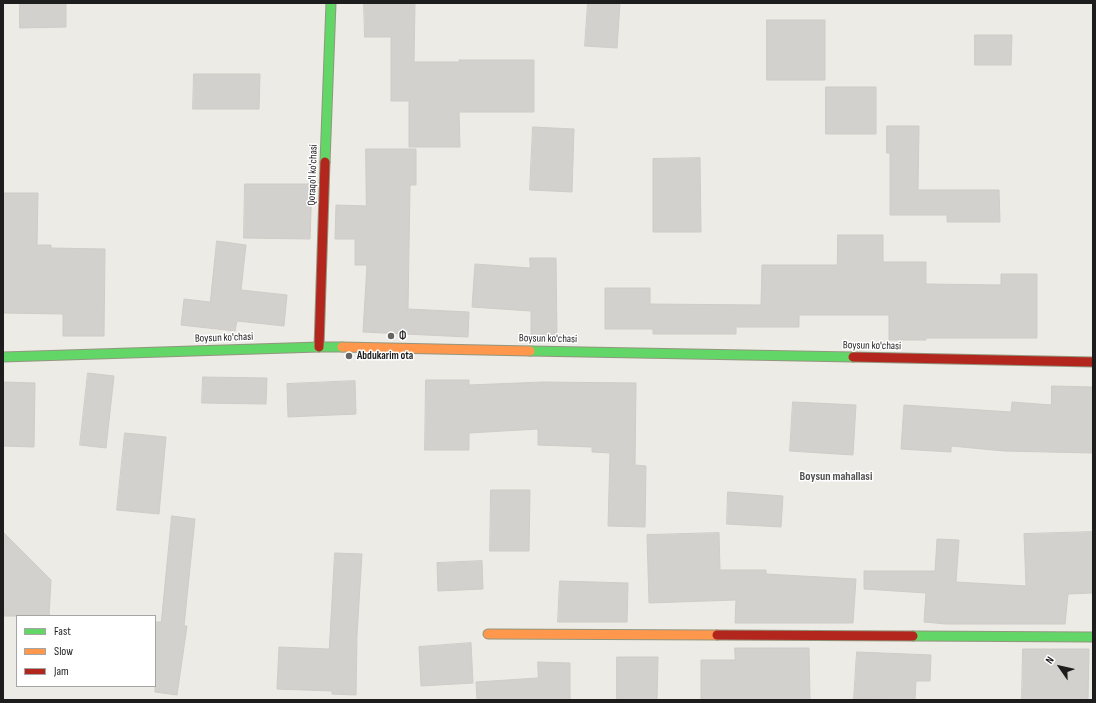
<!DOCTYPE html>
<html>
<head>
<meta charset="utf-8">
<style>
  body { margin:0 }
  #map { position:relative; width:1096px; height:703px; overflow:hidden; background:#ecebe6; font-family:"Sofia Sans Condensed",sans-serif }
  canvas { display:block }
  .frame { position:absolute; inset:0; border:4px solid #1d1d1d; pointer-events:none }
  .legend { position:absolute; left:16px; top:615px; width:140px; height:72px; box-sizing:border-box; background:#fff; border:1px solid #a5a5a5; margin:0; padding:5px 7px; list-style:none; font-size:12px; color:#1d1d1d }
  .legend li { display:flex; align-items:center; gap:8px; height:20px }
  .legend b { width:20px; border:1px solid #a5a5a5 }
  .north { position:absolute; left:1040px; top:647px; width:40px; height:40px; -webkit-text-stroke:3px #fff; paint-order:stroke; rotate:304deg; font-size:11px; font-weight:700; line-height:16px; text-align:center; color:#1d1d1d }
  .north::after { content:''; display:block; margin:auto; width:14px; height:18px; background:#1d1d1d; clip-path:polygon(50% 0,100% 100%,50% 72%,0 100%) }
</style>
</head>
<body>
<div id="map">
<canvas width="1096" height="703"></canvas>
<div class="frame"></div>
<ul class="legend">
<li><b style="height:5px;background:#63d668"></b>Fast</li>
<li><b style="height:5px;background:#ff974d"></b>Slow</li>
<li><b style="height:5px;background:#b3261e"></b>Jam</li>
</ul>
<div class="north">N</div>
</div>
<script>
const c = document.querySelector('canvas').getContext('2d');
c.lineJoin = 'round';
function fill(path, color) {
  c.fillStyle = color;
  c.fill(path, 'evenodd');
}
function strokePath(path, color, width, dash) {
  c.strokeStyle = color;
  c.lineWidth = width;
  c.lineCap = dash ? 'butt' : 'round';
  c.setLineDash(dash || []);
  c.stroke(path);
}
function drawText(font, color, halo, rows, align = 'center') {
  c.font = font + ' "Sofia Sans Condensed",sans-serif';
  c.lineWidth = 3;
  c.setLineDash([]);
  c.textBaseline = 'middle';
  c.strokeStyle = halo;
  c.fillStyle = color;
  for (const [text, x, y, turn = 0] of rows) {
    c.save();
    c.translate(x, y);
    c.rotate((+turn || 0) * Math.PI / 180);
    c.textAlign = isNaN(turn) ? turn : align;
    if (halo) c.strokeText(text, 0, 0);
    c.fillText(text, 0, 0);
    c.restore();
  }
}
const building = new Path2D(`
  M 20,3 L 66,3 L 66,27 L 20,28 Z
  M 364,3 L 415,3 L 414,62 L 459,62 L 459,60 L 534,60 L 534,112 L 459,112 L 460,147 L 409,147 L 409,101 L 391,101 L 391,37 L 365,37 Z
  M 588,3 L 620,3 L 617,48 L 585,46 Z
  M 767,20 L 825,20 L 825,80 L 767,80 Z
  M 975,35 L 1012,35 L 1011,65 L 975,65 Z
  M 194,74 L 260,74 L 259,109 L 193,109 Z
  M 826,87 L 876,87 L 876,134 L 826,134 Z
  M 887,126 L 919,126 L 918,190 L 999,190 L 1000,222 L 947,222 L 947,215 L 890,215 L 890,153 L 887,153 Z
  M 533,127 L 574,129 L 572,192 L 530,190 Z
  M 366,149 L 416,149 L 416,185 L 410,185 L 408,309 L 469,312 L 468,337 L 363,332 L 367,265 L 355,265 L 355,239 L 335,239 L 336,205 L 366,206 Z
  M 700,158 L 701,232 L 653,232 L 653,159 Z
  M 245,184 L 312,184 L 310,239 L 244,238 Z
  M 3,193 L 38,193 L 37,245 L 51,245 L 51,248 L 105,249 L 104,336 L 63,336 L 63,314 L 3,313 Z
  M 838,235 L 883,235 L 883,262 L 926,262 L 926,284 L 1001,285 L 1001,274 L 1037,274 L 1037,338 L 926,338 L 926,340 L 889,340 L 889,315 L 799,315 L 799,327 L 736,327 L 736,334 L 653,334 L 653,329 L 605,329 L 605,288 L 650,288 L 650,304 L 761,305 L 762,265 L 837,265 Z
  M 217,241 L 246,245 L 241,290 L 287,295 L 284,326 L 237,321 L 235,331 L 181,325 L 184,299 L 210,302 Z
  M 530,258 L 556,258 L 557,338 L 531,338 L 531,311 L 472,307 L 475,264 L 530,268 Z
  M 88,373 L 114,376 L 106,448 L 80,445 Z
  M 203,377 L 267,378 L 266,404 L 202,403 Z
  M 426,380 L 469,380 L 469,385 L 543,382 L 636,383 L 635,465 L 646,466 L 645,527 L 608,526 L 610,453 L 592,452 L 592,447 L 538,445 L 538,429 L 469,433 L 469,450 L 425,450 Z
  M 355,381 L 356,414 L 288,417 L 287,384 Z
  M 3,382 L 35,383 L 34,447 L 3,446 Z
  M 1052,386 L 1093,387 L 1093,453 L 1004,451 L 951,446 L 951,452 L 901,449 L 904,405 L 1011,412 L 1012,402 L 1051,405 Z
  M 793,402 L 856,405 L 853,455 L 790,451 Z
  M 125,433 L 166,437 L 159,514 L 117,510 Z
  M 491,490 L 530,490 L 529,551 L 490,551 Z
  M 728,492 L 783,496 L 781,527 L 727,524 Z
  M 172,516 L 195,519 L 184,626 L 187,626 L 177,695 L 155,692 L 155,622 L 161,622 Z
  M 3,532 L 51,580 L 49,616 L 3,616 Z
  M 1093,532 L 1093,593 L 1068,594 L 1065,624 L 946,624 L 924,622 L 926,593 L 864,589 L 864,571 L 935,571 L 937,539 L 959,540 L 956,582 L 1026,586 L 1024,534 Z
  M 719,533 L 720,570 L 766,570 L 766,574 L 856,579 L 853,623 L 735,623 L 736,600 L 649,603 L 647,535 Z
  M 335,553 L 362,554 L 357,635 L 356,695 L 332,694 L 332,691 L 277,689 L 279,647 L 329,649 Z
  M 482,561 L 483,589 L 438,591 L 437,563 Z
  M 560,581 L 628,583 L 627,622 L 558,622 Z
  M 471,643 L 473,683 L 421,686 L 419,647 Z
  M 735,648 L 809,648 L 810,700 L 701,700 L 701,660 L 735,660 Z
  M 1023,649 L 1089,649 L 1088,700 L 1022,700 Z
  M 857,652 L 931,655 L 930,681 L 916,681 L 915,700 L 854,699 Z
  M 617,657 L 658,657 L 657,700 L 617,700 Z
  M 538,662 L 570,663 L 570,700 L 477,700 L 476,682 L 538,678 Z`);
fill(building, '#d3d1cd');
strokePath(building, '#cfccc7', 1);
const fast = new Path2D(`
  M 325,162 L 331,3
  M 530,351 L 853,357
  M 3,357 L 319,347 L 342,347
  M 913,636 L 1093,637`);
const slow = new Path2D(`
  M 342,347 L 530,351
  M 488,634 L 717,635`);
const jam = new Path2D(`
  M 319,347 L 325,162
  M 853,357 L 1093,362
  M 717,635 L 913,636`);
strokePath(fast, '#92967e', 11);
strokePath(slow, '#92967e', 11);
strokePath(jam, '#92967e', 11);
strokePath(fast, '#63d668', 9);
strokePath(slow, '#ff974d', 9);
strokePath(jam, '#b3261e', 9);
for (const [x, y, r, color] of [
  [391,336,4,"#656563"],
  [349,356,4,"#656563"]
]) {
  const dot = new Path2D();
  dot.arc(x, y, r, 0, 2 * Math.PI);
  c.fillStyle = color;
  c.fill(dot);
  strokePath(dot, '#fff', 1.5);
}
drawText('11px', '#1d1d1d', '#fff', [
  ["Qoraqo'l ko'chasi",313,175,-88],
  ["Boysun ko'chasi",224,338,-2],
  ["Boysun ko'chasi",548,339,1],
  ["Boysun ko'chasi",872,346,1]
]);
drawText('bold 11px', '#1d1d1d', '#fff', [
  ["Ф",399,336],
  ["Abdukarim ota",357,356]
], 'left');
drawText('bold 12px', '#505050', '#fff', [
  ["Boysun mahallasi",836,477]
]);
</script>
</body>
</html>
